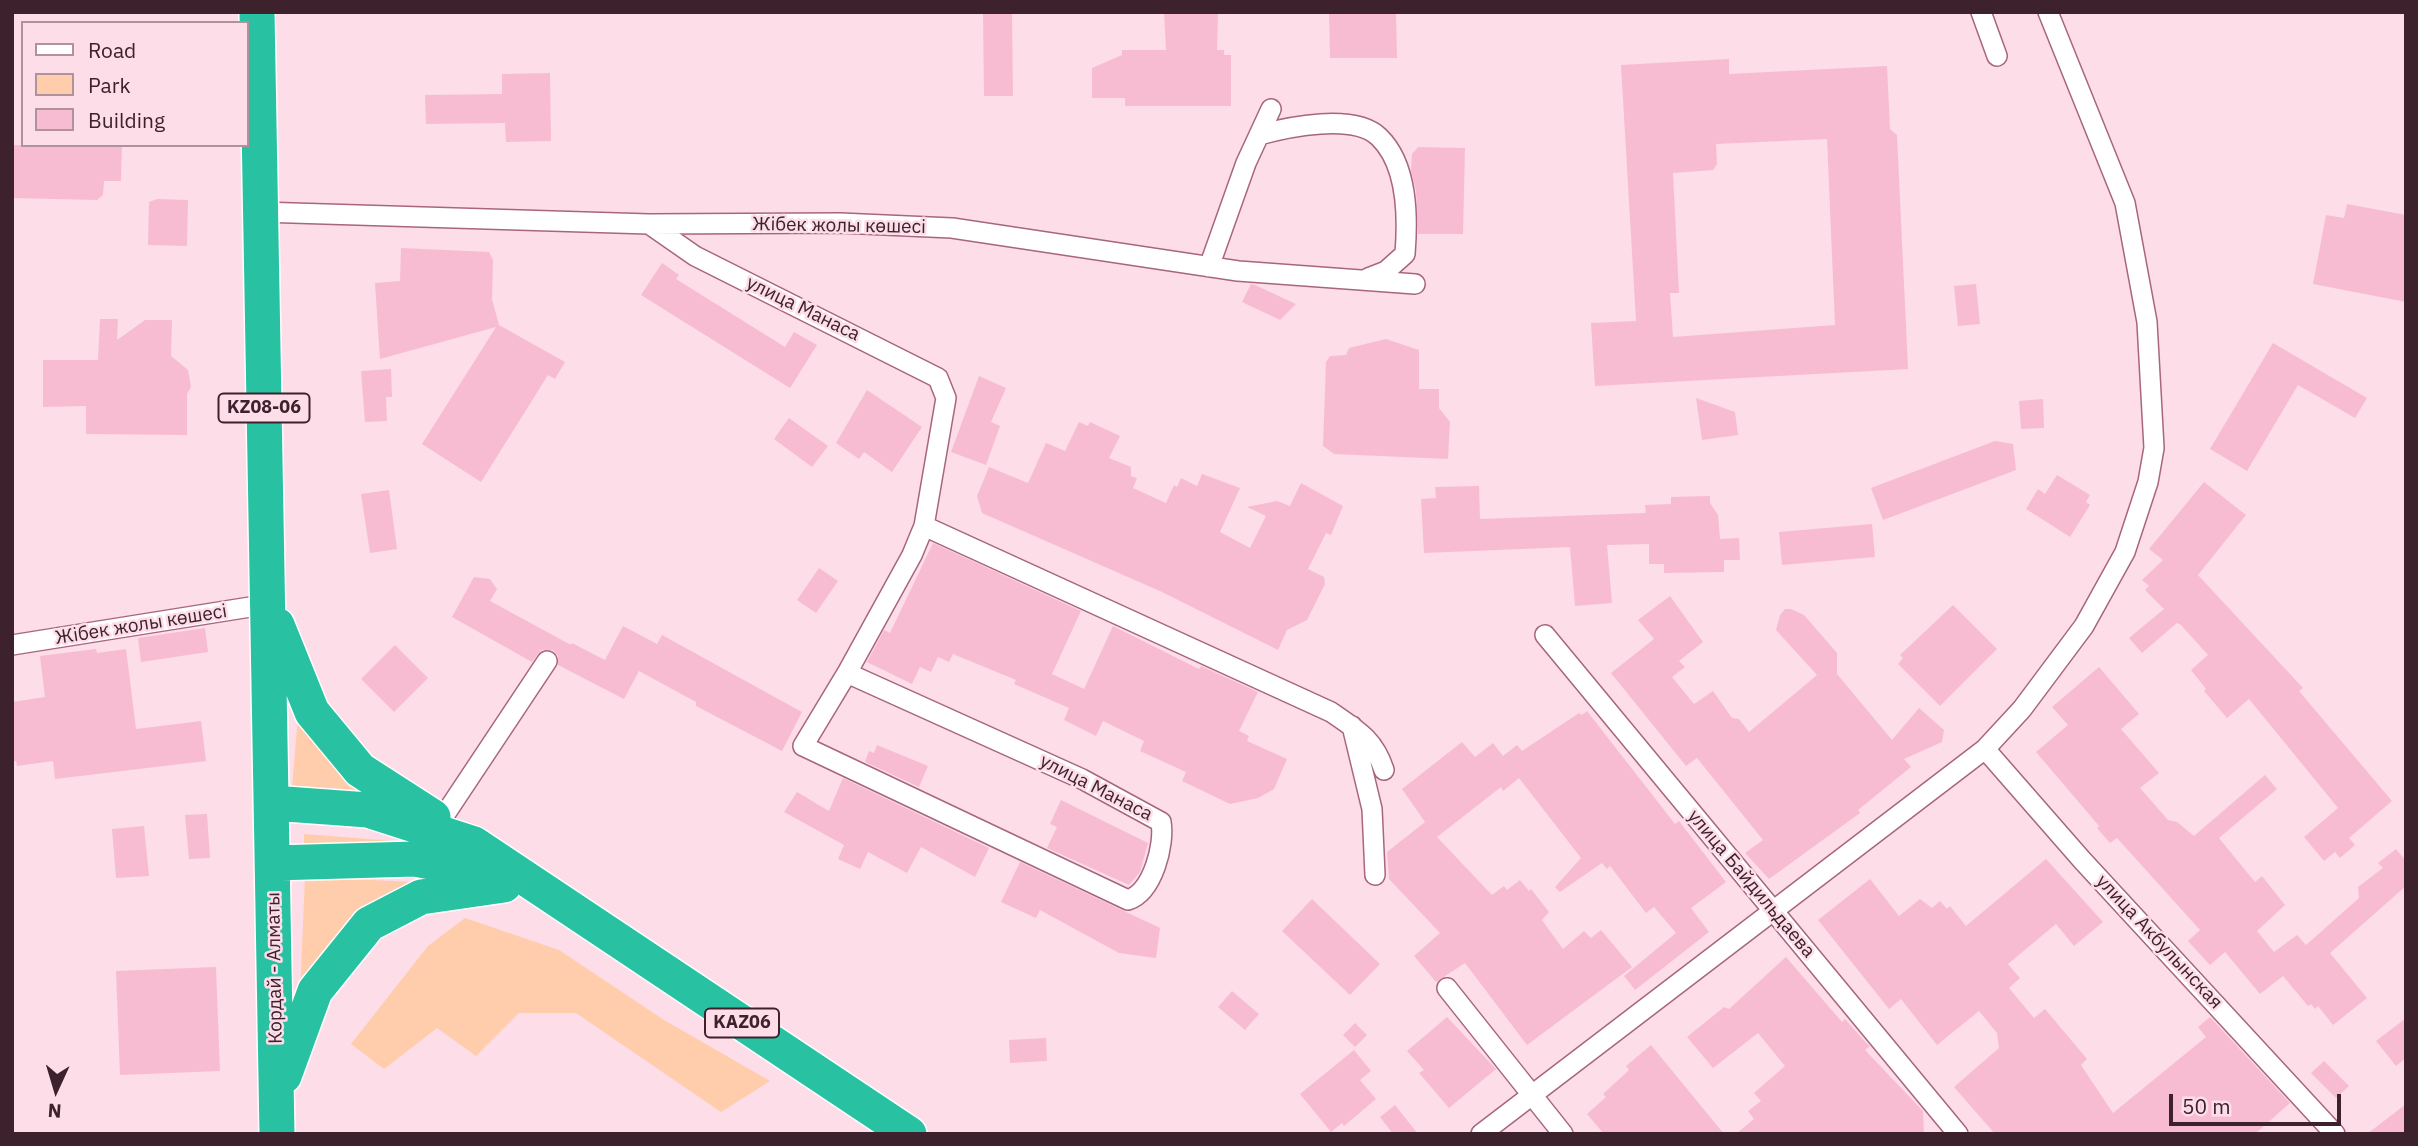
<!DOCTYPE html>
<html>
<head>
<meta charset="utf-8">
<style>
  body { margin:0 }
  #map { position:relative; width:2418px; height:1146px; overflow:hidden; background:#fcdde8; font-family:"IBM Plex Sans",sans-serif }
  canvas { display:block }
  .frame { position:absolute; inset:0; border:14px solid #3d222d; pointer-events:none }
  .legend { position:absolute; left:21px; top:21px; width:228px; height:126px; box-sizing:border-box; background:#fcdde8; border:2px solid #b0929d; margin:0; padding:9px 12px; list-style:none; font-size:21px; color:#3d222d }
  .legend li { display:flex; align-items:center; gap:14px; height:35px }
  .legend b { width:35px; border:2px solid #b0929d }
  .north { position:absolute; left:21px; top:1055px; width:70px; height:70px; -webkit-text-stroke:5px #fcdde8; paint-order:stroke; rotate:184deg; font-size:19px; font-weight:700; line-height:28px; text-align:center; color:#3d222d }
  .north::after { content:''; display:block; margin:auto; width:24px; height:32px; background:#3d222d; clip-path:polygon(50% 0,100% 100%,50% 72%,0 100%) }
  .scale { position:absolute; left:2169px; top:1094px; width:172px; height:32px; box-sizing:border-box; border:4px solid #3d222d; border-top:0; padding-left:9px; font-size:21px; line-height:24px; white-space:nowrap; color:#3d222d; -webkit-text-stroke:5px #fcdde8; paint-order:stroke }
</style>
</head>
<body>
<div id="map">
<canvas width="2418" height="1146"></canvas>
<div class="frame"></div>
<ul class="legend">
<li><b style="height:9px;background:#fff"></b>Road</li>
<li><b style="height:19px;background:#ffcdac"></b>Park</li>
<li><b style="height:19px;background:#f8bcd2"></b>Building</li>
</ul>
<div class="north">N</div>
<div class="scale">50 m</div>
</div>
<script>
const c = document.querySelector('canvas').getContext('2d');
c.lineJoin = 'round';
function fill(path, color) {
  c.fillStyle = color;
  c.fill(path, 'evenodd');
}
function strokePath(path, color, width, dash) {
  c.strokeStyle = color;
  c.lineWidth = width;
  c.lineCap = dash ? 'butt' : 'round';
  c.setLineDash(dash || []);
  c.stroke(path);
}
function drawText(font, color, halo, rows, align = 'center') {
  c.font = font + ' "IBM Plex Sans",sans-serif';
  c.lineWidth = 5;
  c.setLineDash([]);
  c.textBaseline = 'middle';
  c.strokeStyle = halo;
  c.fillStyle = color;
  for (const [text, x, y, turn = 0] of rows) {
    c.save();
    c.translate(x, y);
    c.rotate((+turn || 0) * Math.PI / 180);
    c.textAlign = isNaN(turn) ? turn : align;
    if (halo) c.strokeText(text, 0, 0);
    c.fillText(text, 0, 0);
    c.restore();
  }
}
fill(new Path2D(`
  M 298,717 L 371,798 L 292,787 Z
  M 304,834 L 419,843 L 304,850 Z
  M 305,877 L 437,883 L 300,994 Z
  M 465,918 L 559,950 L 664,1020 L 770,1081 L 721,1112 L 576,1013 L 519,1013 L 476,1056 L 437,1028 L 384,1069 L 351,1044 L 428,946 Z`), '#ffcdac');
fill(new Path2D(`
  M 983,12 L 1012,12 L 1013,96 L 984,96 Z
  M 1164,12 L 1218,12 L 1217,50 L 1224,50 L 1224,55 L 1231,55 L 1231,106 L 1125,106 L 1125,98 L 1092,98 L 1092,68 L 1122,55 L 1122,50 L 1166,50 Z
  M 1329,12 L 1396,12 L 1397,58 L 1330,58 Z
  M 1729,59 L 1729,74 L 1887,66 L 1890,129 L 1897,135 L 1908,369 L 1595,386 L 1591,323 L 1636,321 L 1621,65 ZM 1827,139 L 1835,325 L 1673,337 L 1670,293 L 1679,293 L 1673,173 L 1713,170 L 1717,164 L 1716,144 Z
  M 550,73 L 551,141 L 506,142 L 505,123 L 426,124 L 425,95 L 502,94 L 502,74 Z
  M 12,145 L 122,145 L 121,181 L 104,181 L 103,195 L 97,200 L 12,198 Z
  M 1418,147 L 1465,148 L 1463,234 L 1418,234 L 1416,191 L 1411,170 L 1412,154 Z
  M 157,199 L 188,200 L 187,246 L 148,245 L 149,202 Z
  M 2347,204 L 2406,215 L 2406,302 L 2313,284 L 2326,215 L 2344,218 Z
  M 401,248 L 489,252 L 493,260 L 492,299 L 499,325 L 565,362 L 555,379 L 548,375 L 481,482 L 422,444 L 496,327 L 380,359 L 375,283 L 400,281 Z
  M 662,263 L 679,275 L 676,279 L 785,347 L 794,332 L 817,345 L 790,388 L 641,295 Z
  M 1251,284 L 1255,285 L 1296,304 L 1280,320 L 1242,302 Z
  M 1976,284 L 1980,324 L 1958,326 L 1954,286 Z
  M 100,319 L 118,319 L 117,340 L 145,320 L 172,320 L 171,356 L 188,370 L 191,387 L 187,394 L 187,435 L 86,434 L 86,406 L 43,407 L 43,360 L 98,360 Z
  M 1386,339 L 1419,350 L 1419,389 L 1439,389 L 1439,408 L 1450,422 L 1448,459 L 1334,454 L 1323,446 L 1326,362 L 1330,356 L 1346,355 L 1349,348 Z
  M 2273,343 L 2367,398 L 2355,418 L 2298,385 L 2247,471 L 2210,449 Z
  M 391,369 L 392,397 L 386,397 L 387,421 L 365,422 L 361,371 Z
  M 979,376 L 1006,388 L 991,422 L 1000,426 L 986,465 L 951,452 Z
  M 867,390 L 922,427 L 892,472 L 864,452 L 859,459 L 836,443 Z
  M 1696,398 L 1735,412 L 1738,435 L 1702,440 Z
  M 2043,399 L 2044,428 L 2021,429 L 2019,401 Z
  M 789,418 L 828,446 L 812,467 L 774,439 Z
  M 1079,422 L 1088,426 L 1090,422 L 1120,436 L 1109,458 L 1131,467 L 1131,476 L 1137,478 L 1133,488 L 1166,503 L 1174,485 L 1177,487 L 1181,478 L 1197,486 L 1202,474 L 1240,488 L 1220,532 L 1250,548 L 1266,516 L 1247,507 L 1277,501 L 1290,506 L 1301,483 L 1343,506 L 1331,535 L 1326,533 L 1308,569 L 1324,577 L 1325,584 L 1307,620 L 1287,630 L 1278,650 L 1162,592 L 982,513 L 977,496 L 989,467 L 1028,483 L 1046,443 L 1065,451 Z
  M 1995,441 L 2013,444 L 2016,470 L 1883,520 L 1871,488 Z
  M 2057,475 L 2090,495 L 2086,502 L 2090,505 L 2070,537 L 2026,509 L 2038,489 L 2045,494 Z
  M 2204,482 L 2246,515 L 2198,575 L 2303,688 L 2299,691 L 2392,801 L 2349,838 L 2355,845 L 2340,858 L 2335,852 L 2324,861 L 2304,837 L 2338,808 L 2249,699 L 2227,718 L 2204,691 L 2206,689 L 2191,670 L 2208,655 L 2181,625 L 2177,623 L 2142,653 L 2129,638 L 2164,609 L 2145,590 L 2149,586 L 2142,580 L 2163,560 L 2149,549 Z
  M 1479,486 L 1480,519 L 1646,513 L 1645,505 L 1671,504 L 1671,497 L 1710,496 L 1710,503 L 1718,515 L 1720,539 L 1739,538 L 1740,560 L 1724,560 L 1724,572 L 1664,573 L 1664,564 L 1649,564 L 1649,544 L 1607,545 L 1612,603 L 1575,606 L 1570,547 L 1424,553 L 1421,499 L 1436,498 L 1435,487 Z
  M 389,490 L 397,549 L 370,553 L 361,494 Z
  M 1872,524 L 1875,557 L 1782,565 L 1779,532 Z
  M 933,543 L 1081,611 L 1052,674 L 1084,689 L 1113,626 L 1199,669 L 1201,666 L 1258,692 L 1239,731 L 1249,736 L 1247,741 L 1287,759 L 1274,789 L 1258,798 L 1230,804 L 1182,781 L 1186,772 L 1140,751 L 1144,741 L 1103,721 L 1096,736 L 1064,720 L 1069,708 L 1014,684 L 1016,680 L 953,654 L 949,662 L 938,657 L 931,672 L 920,667 L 912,684 L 867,662 L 884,630 L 890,633 Z
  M 819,568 L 838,581 L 816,613 L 797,600 Z
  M 474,577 L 490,579 L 497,589 L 490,601 L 571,645 L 572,643 L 605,660 L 623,626 L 657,644 L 662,635 L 802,712 L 782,751 L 696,706 L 696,702 L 639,671 L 624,699 L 558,665 L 558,656 L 553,650 L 541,650 L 532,662 L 452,617 Z
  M 1670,596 L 1703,642 L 1679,661 L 1685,667 L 1672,677 L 1694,704 L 1713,691 L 1732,718 L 1739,719 L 1749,732 L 1817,675 L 1776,630 L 1780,615 L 1785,609 L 1791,609 L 1804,615 L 1837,653 L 1837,674 L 1892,740 L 1919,708 L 1944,730 L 1942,742 L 1904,759 L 1911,767 L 1858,810 L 1860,813 L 1769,879 L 1745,853 L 1763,840 L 1697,758 L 1686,766 L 1611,673 L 1654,639 L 1638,620 Z
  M 1953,605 L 1997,649 L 1940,706 L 1898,664 L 1903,658 L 1900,655 Z
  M 205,628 L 208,652 L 141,662 L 138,638 Z
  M 395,645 L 428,678 L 394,712 L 361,679 Z
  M 96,649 L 97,653 L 126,649 L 136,729 L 201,721 L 206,761 L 55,779 L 53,761 L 17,766 L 16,761 L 12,762 L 12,702 L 45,697 L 40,656 Z
  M 2099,667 L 2139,714 L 2121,729 L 2159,773 L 2140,788 L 2168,820 L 2177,822 L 2194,836 L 2265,775 L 2277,789 L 2219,838 L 2255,882 L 2262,876 L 2285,905 L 2257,931 L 2274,952 L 2297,935 L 2306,945 L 2359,898 L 2358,887 L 2383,868 L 2378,863 L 2396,849 L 2406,861 L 2406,886 L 2330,953 L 2367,998 L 2333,1025 L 2318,1006 L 2315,1009 L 2311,1004 L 2308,1006 L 2283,976 L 2260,994 L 2225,952 L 2210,965 L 2188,941 L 2200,930 L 2117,838 L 2110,843 L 2097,828 L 2099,826 L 2036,752 L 2068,725 L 2052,707 Z
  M 1587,711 L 1675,824 L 1679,821 L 1726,882 L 1691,908 L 1709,932 L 1635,990 L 1624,976 L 1676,933 L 1654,907 L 1646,913 L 1610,866 L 1607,869 L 1602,863 L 1560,892 L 1555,887 L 1581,858 L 1519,778 L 1503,791 L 1501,787 L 1437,837 L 1492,895 L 1504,886 L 1507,890 L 1520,880 L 1529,891 L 1531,889 L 1549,912 L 1542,920 L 1563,949 L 1584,931 L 1591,938 L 1601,930 L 1632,967 L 1527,1045 L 1465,963 L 1436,982 L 1414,956 L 1440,933 L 1389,879 L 1387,852 L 1425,822 L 1402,789 L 1462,742 L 1475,757 L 1493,743 L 1503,756 L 1517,745 L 1522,751 L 1579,713 L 1582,715 Z
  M 877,745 L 928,766 L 919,787 L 865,762 L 869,751 L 874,753 Z
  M 843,778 L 989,848 L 975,877 L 921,847 L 907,873 L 868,852 L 860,869 L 838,859 L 844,845 L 784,812 L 797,792 L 829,811 Z
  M 1061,800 L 1148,843 L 1140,872 L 1129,885 L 1047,848 L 1057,827 L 1050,824 Z
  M 207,814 L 210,858 L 189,859 L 185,815 Z
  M 144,826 L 149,876 L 116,878 L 112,829 Z
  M 2046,859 L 2103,922 L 2074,946 L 2056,924 L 2008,964 L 2020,978 L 2009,988 L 2034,1018 L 2045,1009 L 2087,1059 L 2081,1065 L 2113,1113 L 2206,1037 L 2198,1027 L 2210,1017 L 2290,1103 L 2255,1134 L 1995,1134 L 1954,1087 L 1999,1048 L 1997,1033 L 1979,1011 L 1937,1045 L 1901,999 L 1889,1009 L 1818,920 L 1870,879 L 1899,916 L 1920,899 L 1932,908 L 1940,901 L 1947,909 L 1950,906 L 1966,926 Z
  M 1020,862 L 1160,928 L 1156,958 L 1119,953 L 1040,910 L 1036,918 L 1001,902 Z
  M 1312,899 L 1380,964 L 1350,995 L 1282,931 Z
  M 1786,957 L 1842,1022 L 1845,1019 L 1867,1044 L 1870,1046 L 1865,1050 L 1923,1111 L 1924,1134 L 1736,1134 L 1754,1119 L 1748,1111 L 1761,1101 L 1754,1093 L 1785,1066 L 1758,1033 L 1713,1068 L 1687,1037 L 1724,1007 L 1729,1009 Z
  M 216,967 L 220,1071 L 120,1075 L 116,971 Z
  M 1232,991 L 1259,1014 L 1245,1030 L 1218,1007 Z
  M 1447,1017 L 1496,1069 L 1449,1108 L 1419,1073 L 1424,1070 L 1407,1051 Z
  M 2406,1018 L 2406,1058 L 2396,1066 L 2376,1041 Z
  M 1355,1023 L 1367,1035 L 1355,1047 L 1343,1035 Z
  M 1046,1038 L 1047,1061 L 1010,1063 L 1009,1040 Z
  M 1651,1045 L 1724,1134 L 1604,1134 L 1587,1114 L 1606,1097 L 1603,1094 L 1629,1070 L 1626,1066 Z
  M 1354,1050 L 1371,1071 L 1360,1080 L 1376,1099 L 1344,1126 L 1342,1123 L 1331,1132 L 1300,1094 Z
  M 2324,1061 L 2349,1086 L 2336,1098 L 2311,1073 Z
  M 2406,1104 L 2406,1134 L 2367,1134 Z
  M 1395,1105 L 1418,1134 L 1393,1134 L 1380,1117 Z`), '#f8bcd2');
const street = new Path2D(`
  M 1981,12 L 1997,56
  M 1259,135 C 1288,127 1354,113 1379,137 C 1408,165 1408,217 1405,254 L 1386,271 L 1368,278
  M 260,212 L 649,224 L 840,223 L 952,228 L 1238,271 L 1415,284
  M 649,224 L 695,256 L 938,378 L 946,398 L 924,526 L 912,555 L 847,673 L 803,746 L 1128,900 C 1153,892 1165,844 1161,822 L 1082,779 L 847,673
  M 1209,267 L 1246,163 L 1271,109
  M 924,526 L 1331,712 C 1357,730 1374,739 1384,770
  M 1545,635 L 1958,1134
  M 12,645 L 269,604
  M 1352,726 L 1372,809 L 1375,875
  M 1985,749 L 2082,860 L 2335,1134
  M 440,822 L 547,661
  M 1447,988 L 1563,1134
  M 1481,1134 L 1985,749 L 2022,709 L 2084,626 L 2125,552 L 2148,482 L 2154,448 L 2147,322 L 2125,203 L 2048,12`);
const highway = new Path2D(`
  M 257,12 L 277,1134
  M 277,625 L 312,712 L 360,770 L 433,817
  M 272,803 L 368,810 L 474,844 L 909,1134
  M 273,863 L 415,859 L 463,868 L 500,883
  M 284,1076 L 315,991 L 369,924 L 421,897 L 504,885`);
strokePath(street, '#a86580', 22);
strokePath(highway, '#fff', 38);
strokePath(street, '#fff', 19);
strokePath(highway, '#28c2a3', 35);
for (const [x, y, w] of [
  [264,408,91],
  [742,1023,74]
]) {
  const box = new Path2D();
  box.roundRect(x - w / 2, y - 14.5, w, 29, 5);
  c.fillStyle = '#fcdde8';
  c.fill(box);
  strokePath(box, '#3d222d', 2);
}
drawText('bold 18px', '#3d222d', null, [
  ["KZ08-06",264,408],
  ["KAZ06",742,1023]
]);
drawText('19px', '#3d222d', '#fcdde8', [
  ["Жібек жолы көшесі",839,226,1],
  ["улица Манаса",803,309,26],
  ["Жібек жолы көшесі",141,625,-9],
  ["улица Манаса",1096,788,27],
  ["улица Байдильдаева",1751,884,50],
  ["улица Акбулынская",2159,942,47],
  ["Кордай - Алматы",275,968,-91]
]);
</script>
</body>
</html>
